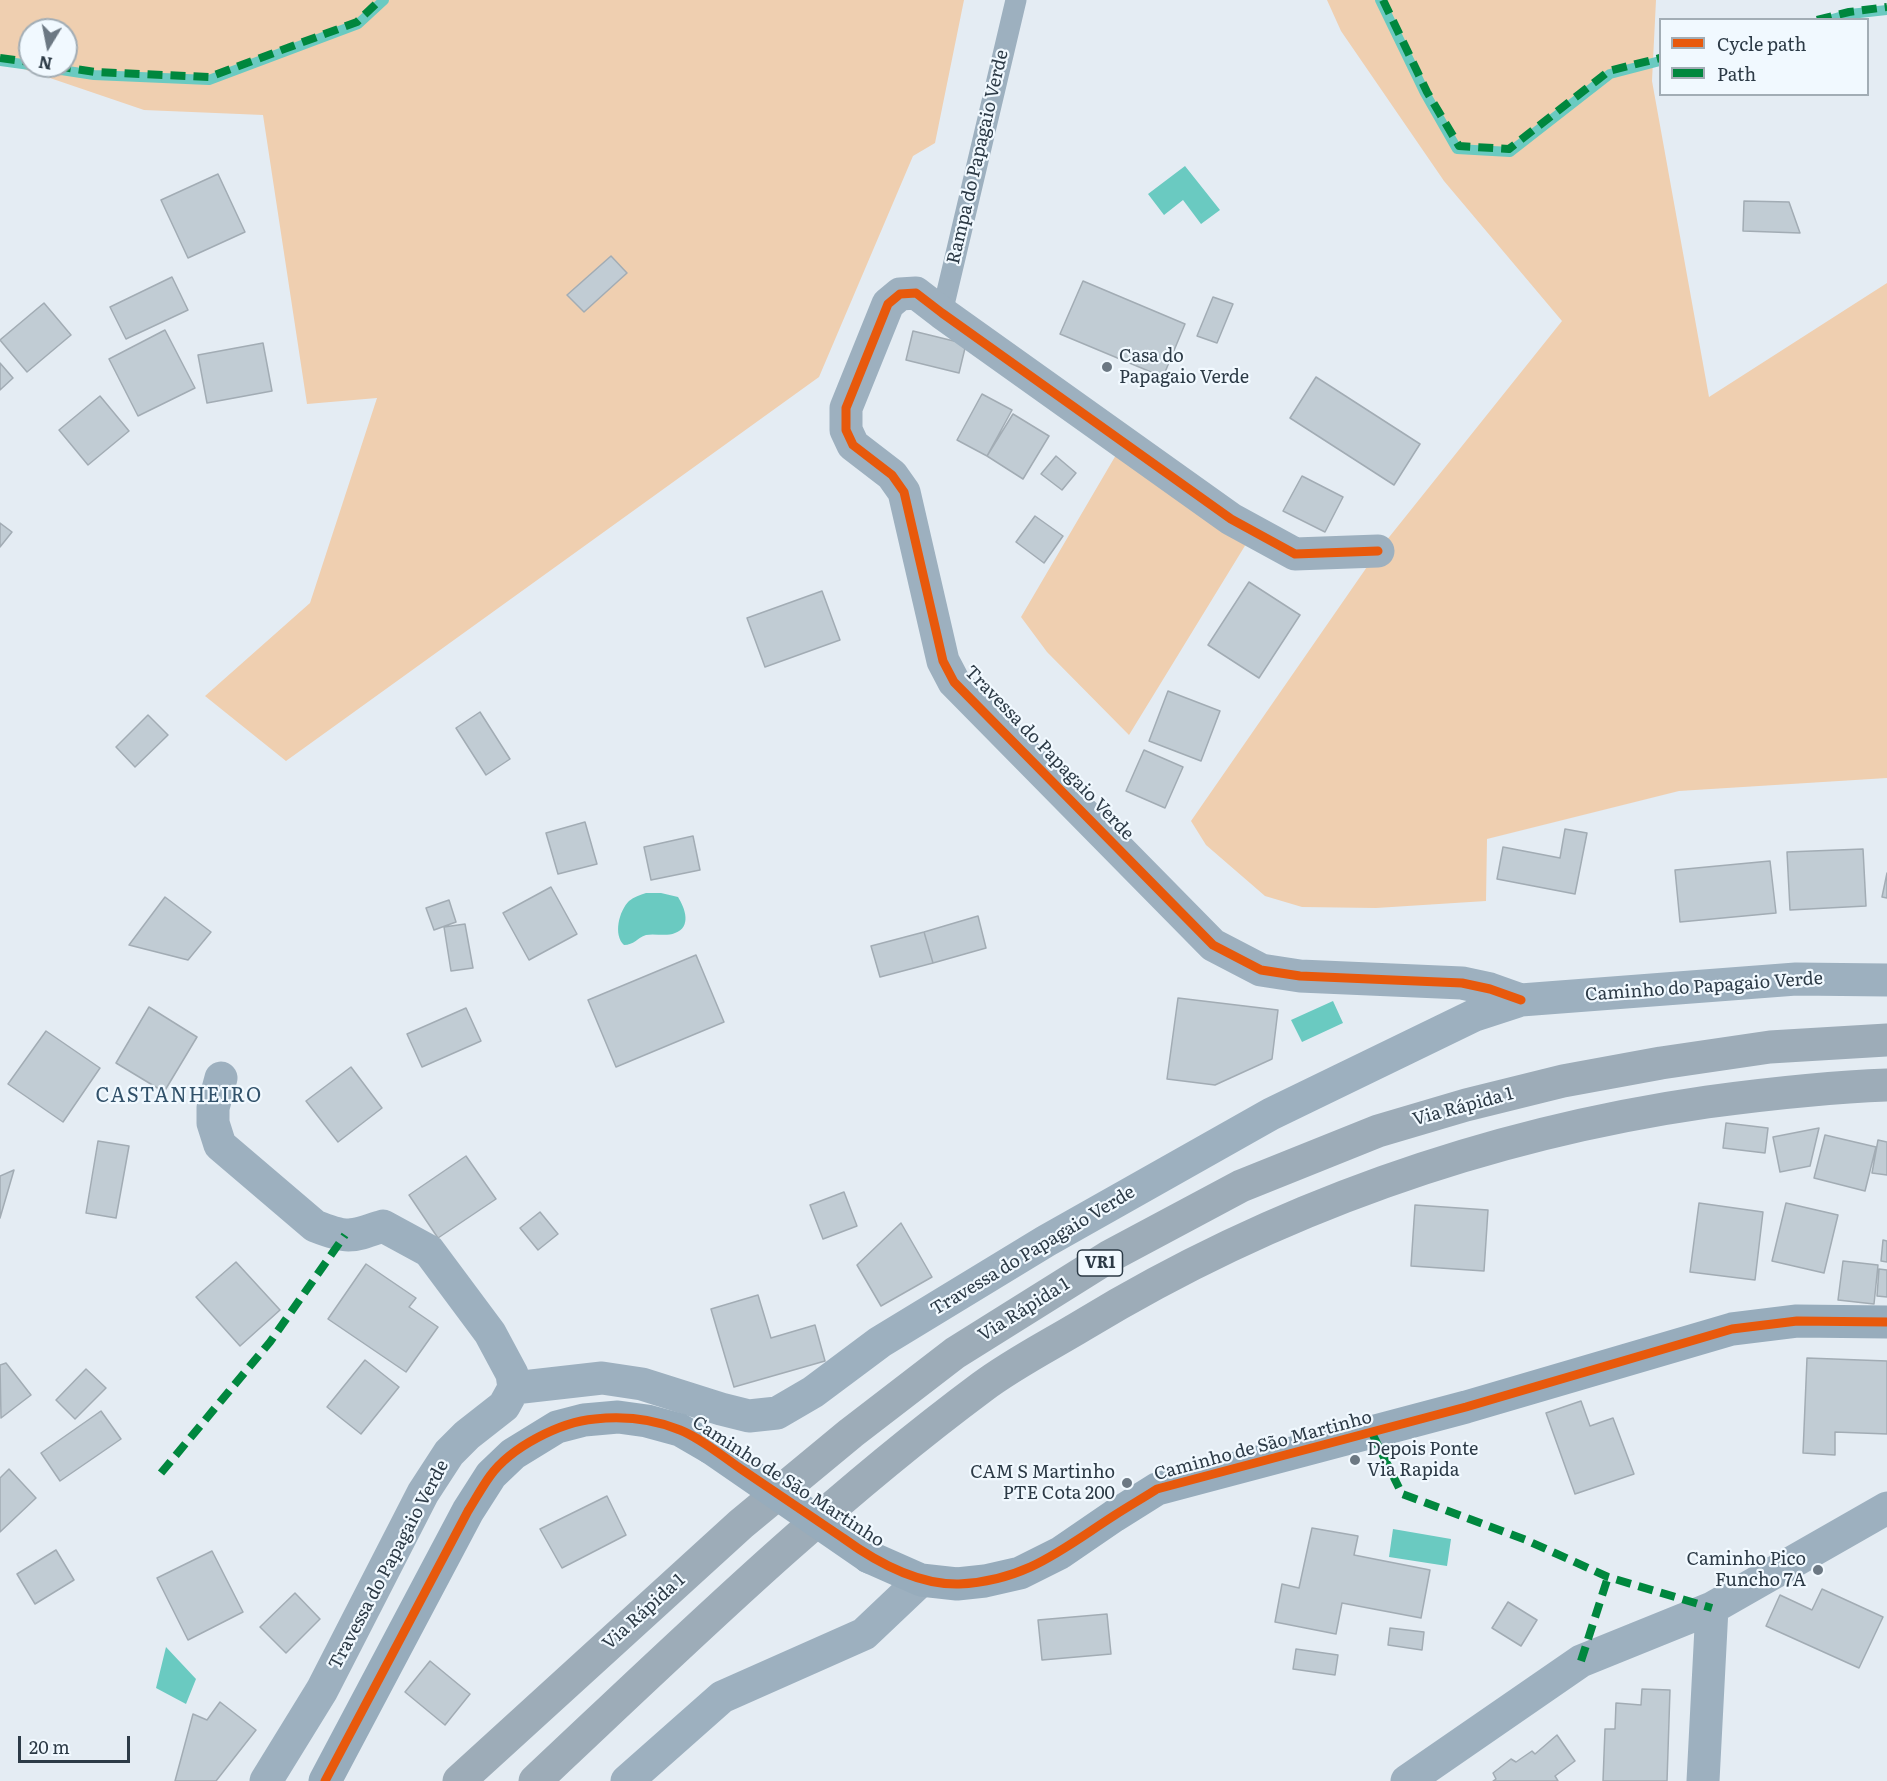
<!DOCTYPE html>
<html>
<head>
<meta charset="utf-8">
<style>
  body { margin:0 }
  #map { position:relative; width:1887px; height:1781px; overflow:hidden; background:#e4ecf3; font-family:Literata,serif }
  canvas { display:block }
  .legend { position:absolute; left:1659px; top:18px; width:210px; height:78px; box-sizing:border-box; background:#f1f9ff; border:2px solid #a2adb5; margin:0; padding:8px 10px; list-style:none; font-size:18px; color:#2c3a46 }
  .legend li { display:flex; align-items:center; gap:12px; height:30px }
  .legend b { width:30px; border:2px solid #a2adb5 }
  .north { position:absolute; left:18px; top:18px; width:60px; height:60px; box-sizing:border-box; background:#f1f9ff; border:2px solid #a2adb5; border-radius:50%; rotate:190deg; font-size:16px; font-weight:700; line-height:24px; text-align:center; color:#2c3a46 }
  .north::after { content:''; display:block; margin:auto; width:21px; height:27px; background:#6c7883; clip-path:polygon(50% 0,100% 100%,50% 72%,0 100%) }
  .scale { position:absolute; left:18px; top:1736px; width:112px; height:27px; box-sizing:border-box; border:3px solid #2c3a46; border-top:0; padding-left:8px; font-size:18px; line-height:21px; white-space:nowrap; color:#2c3a46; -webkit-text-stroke:4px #f1f9ff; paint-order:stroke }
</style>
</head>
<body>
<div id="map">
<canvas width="1887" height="1781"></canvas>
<ul class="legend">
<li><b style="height:8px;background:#e8590c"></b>Cycle path</li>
<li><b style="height:8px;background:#00873e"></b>Path</li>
</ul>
<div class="north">N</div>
<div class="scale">20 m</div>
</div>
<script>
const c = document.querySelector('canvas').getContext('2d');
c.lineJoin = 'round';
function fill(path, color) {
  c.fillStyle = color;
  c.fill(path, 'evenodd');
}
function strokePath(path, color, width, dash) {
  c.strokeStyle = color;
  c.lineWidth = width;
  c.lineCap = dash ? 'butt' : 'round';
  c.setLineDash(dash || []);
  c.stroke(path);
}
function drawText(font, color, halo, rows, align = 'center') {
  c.font = font + ' Literata,serif';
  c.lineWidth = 4.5;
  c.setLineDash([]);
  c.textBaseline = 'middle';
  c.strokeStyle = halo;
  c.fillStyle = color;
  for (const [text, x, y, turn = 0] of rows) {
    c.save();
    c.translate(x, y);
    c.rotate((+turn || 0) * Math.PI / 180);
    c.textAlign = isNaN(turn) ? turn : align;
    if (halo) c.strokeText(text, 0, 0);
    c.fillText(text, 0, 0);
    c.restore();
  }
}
fill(new Path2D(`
  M 0,0 L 964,0 L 935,143 L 913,156 L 819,377 L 286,761 L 205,696 L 310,603 L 377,398 L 307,404 L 263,115 L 144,110 L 0,61 ZM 30,30 L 66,30 L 66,66 L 30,66 Z
  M 1327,0 L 1656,0 L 1652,81 L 1709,397 L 1887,283 L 1887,778 L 1679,791 L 1487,839 L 1486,901 L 1376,908 L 1302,907 L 1265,896 L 1206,845 L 1191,821 L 1378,551 L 1562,321 L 1444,181 L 1341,31 Z
  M 1123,443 L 1254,531 L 1129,735 L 1047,652 L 1021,617 Z`), '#efcfb0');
fill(new Path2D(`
  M 1185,166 L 1220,210 L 1201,224 L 1183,200 L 1164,215 L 1148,194 Z
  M 646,893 L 661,893 L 678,897 C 685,908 692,927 675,933 C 666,937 655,933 646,935 C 637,938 634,945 624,945 C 613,935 619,911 629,901 C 634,897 640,895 646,893 Z
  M 1333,1001 L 1343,1023 L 1302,1042 L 1291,1020 Z
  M 1393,1529 L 1451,1539 L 1447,1566 L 1389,1557 Z
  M 166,1647 L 196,1679 L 186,1704 L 156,1688 Z`), '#6acac1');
strokePath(new Path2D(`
  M 1380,0 L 1425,93 L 1457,149 L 1510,152 L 1610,74 L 1660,61
  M 1829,20 L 1850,14 L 1887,10
  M 0,61 L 30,65
  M 35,66 L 94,75 L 209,80 L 358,24 L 384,0`), '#6acac1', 10);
const building = new Path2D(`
  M 218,174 L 245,232 L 188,258 L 161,200 Z
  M 1744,201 L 1789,202 L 1800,233 L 1743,231 Z
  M 611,256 L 627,273 L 584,312 L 567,295 Z
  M 172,277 L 188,310 L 126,339 L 110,307 Z
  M 1083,281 L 1185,324 L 1163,377 L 1060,334 Z
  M 1213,297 L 1233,304 L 1217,343 L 1197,336 Z
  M 44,303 L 71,335 L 27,372 L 0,340 Z
  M 165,330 L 195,388 L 138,416 L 109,359 Z
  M 913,331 L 966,344 L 959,373 L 906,360 Z
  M 263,343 L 272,391 L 207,403 L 198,355 Z
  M 0,363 L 13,378 L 0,390 Z
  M 1316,377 L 1420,444 L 1394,485 L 1290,418 Z
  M 982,394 L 1012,410 L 987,456 L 957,440 Z
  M 100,396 L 129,431 L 88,465 L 59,430 Z
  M 1013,414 L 1049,436 L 1023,479 L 987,456 Z
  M 1056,456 L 1076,473 L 1062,490 L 1041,474 Z
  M 1302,476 L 1343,497 L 1325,532 L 1283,511 Z
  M 1035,516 L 1063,536 L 1044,563 L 1016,542 Z
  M 0,523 L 12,532 L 0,547 Z
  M 1249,582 L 1300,615 L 1259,678 L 1208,645 Z
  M 822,591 L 840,640 L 765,667 L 747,618 Z
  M 1168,691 L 1220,711 L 1201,761 L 1149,741 Z
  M 480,712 L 510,759 L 486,775 L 456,728 Z
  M 148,715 L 168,735 L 135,767 L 116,747 Z
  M 1144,750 L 1183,767 L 1165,808 L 1126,791 Z
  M 585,822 L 597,864 L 558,874 L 546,833 Z
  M 1565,829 L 1587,833 L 1575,894 L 1497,879 L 1503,847 L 1560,858 Z
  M 693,836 L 700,870 L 651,880 L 644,847 Z
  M 1863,849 L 1866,906 L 1790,910 L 1787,852 Z
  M 1770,861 L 1776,913 L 1680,922 L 1675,870 Z
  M 1887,873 L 1887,898 L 1882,897 Z
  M 551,887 L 577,934 L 529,960 L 503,913 Z
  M 165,897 L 211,932 L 188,960 L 129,945 Z
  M 449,900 L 456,922 L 434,930 L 426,908 Z
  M 978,916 L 986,948 L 933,963 L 924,932 Z
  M 465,924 L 473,968 L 451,971 L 444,927 Z
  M 924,932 L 933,963 L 880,977 L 871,946 Z
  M 696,955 L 724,1022 L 616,1067 L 588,1000 Z
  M 1178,998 L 1278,1010 L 1272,1059 L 1215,1085 L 1167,1079 Z
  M 149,1007 L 197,1037 L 164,1092 L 116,1063 Z
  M 466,1008 L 481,1041 L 422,1067 L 407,1034 Z
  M 46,1031 L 100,1068 L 63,1122 L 8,1084 Z
  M 351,1067 L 382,1108 L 338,1142 L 306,1101 Z
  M 1726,1123 L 1768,1128 L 1765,1153 L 1723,1148 Z
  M 1819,1128 L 1810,1166 L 1780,1172 L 1773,1137 Z
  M 1825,1135 L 1876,1147 L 1865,1191 L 1814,1178 Z
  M 1878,1140 L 1887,1142 L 1887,1175 L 1872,1173 Z
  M 98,1141 L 129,1146 L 116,1218 L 86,1213 Z
  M 466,1156 L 496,1199 L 438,1238 L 409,1195 Z
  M 14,1170 L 0,1218 L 0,1176 Z
  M 844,1192 L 857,1226 L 823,1239 L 810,1205 Z
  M 1699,1203 L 1763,1212 L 1755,1280 L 1690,1272 Z
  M 1786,1203 L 1838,1215 L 1824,1273 L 1772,1261 Z
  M 1415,1205 L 1488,1210 L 1484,1271 L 1411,1266 Z
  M 540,1212 L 558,1234 L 538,1250 L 520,1228 Z
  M 901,1223 L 932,1277 L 881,1306 L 857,1265 Z
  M 1883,1240 L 1887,1241 L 1887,1262 L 1881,1261 Z
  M 1843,1261 L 1878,1265 L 1874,1304 L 1838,1300 Z
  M 236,1262 L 280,1310 L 240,1346 L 196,1297 Z
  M 366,1264 L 416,1298 L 409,1307 L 438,1327 L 406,1372 L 328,1319 Z
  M 1879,1269 L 1887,1270 L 1887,1297 L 1877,1296 Z
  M 758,1295 L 771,1338 L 815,1325 L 825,1361 L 734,1387 L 711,1309 Z
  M 1807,1358 L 1887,1361 L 1887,1434 L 1835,1432 L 1835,1455 L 1803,1453 Z
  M 365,1360 L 399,1387 L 361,1434 L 327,1407 Z
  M 6,1363 L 31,1395 L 1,1418 L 0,1365 Z
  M 86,1369 L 106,1388 L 75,1419 L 56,1400 Z
  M 1581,1401 L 1590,1426 L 1613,1418 L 1634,1474 L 1575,1494 L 1546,1413 Z
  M 101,1411 L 121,1439 L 60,1481 L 41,1453 Z
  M 9,1469 L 36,1498 L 0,1532 L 0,1478 Z
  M 607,1496 L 626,1535 L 562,1568 L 540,1529 Z
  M 1312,1528 L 1358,1536 L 1354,1555 L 1430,1570 L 1421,1618 L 1342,1603 L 1336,1634 L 1275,1622 L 1282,1584 L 1299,1588 Z
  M 56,1550 L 74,1580 L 35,1604 L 17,1574 Z
  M 212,1551 L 243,1612 L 188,1640 L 157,1578 Z
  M 1822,1589 L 1883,1617 L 1859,1668 L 1766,1626 L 1780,1595 L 1812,1610 Z
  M 295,1593 L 320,1619 L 286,1653 L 260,1627 Z
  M 1508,1602 L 1537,1620 L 1521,1646 L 1492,1628 Z
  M 1107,1614 L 1111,1654 L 1042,1660 L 1038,1620 Z
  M 1390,1628 L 1424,1632 L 1422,1650 L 1388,1645 Z
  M 1296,1649 L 1338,1655 L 1335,1675 L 1293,1669 Z
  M 430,1661 L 470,1694 L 445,1725 L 405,1692 Z
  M 1642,1689 L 1670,1690 L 1667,1781 L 1603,1781 L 1605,1729 L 1615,1729 L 1616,1703 L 1641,1705 Z
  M 220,1702 L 256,1730 L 216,1781 L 175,1781 L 193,1714 L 207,1720 Z
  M 1557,1735 L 1575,1761 L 1555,1776 L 1558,1781 L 1493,1781 L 1496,1779 L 1493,1773 L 1511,1759 L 1516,1762 L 1532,1751 L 1535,1754 Z`);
fill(building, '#c1ccd4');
strokePath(building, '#a2acb4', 1.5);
strokePath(new Path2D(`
  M 942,313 L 1016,0`), '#9db0bf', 21);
strokePath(new Path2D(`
  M 1378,551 L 1295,554 L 1231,519 L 942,313 L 916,293 L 900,294 L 888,304 L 846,408 L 846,430 L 853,445 L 892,475 L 904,492 L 943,661 L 954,682 L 1213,945 L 1261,970 L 1300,976 L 1462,983 L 1490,989 L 1521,1000
  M 221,1078 L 213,1108 L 213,1123 L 220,1145 L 315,1226 C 348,1239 351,1237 383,1226 L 429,1251 L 490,1333 L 512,1374 L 514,1388
  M 514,1388 L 602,1378 L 642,1384 L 721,1409 L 749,1416 L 777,1413 L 813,1392 L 880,1342 L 1046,1241 L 1271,1114 L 1475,1015 L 1521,1000 L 1796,979 L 1887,980
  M 266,1781 L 322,1690 L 423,1493 L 449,1453 L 467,1435 L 504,1406 L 514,1388
  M 627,1781 L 722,1697 L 864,1634 L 921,1580
  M 1407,1781 L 1581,1661 L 1712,1608 L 1887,1508
  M 1703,1781 L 1712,1608`), '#9db0bf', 33);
strokePath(new Path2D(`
  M 869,1557 L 921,1580 L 957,1584 L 985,1581 L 1020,1573 L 1060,1553 L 1114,1516 L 1157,1489 L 1466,1407 L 1732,1329 L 1797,1321 L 1887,1322
  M 325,1781 L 468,1511 L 491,1475 L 513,1454 L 557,1427 L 584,1420 L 618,1417 L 647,1421 L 680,1430 L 711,1448`), '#97acbc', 33);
strokePath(new Path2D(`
  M 459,1781 L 741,1524 L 851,1433 L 955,1353 L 1110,1256 L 1241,1186 L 1378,1131 L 1466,1105 L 1563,1081 L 1661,1063 L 1770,1047 L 1887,1040
  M 535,1781 C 680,1645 822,1506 982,1387 C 1014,1363 1050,1345 1083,1325 C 1274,1209 1486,1134 1707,1102 C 1767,1094 1827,1087 1887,1085`), '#9dacb8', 33);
strokePath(new Path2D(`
  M 711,1448 L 869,1557`), '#97acbc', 33);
strokePath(new Path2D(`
  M 1383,0 L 1427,92 L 1459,146 L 1509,149 L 1609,71 L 1660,58
  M 1817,20 L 1849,12 L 1887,7
  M 0,58 L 30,62
  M 56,66 L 95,72 L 209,77 L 357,22 L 380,0
  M 1372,1433 L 1402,1494 L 1526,1540 L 1608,1577 L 1712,1608
  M 161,1473 L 270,1342 L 345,1235
  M 1581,1661 L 1608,1577`), '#00873e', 8, [15, 8]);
strokePath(new Path2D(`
  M 1378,551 L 1295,554 L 1231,519 L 942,313 L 916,293 L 900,294 L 888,304 L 846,408 L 846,430 L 853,445 L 892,475 L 904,492 L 943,661 L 954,682 L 1213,945 L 1261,970 L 1300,976 L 1462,983 L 1490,989 L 1521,1000
  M 325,1781 L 468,1511 C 475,1500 482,1487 490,1476 C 511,1447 560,1422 595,1419 C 623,1416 653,1419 680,1430 C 702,1439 722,1456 741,1469 C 775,1492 809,1515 843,1538 C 876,1562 917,1585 959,1584 C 1026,1581 1062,1549 1115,1515 C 1129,1506 1143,1498 1157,1489 L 1466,1407 L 1732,1329 L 1797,1321 L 1887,1322`), '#e8590c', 9);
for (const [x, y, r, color] of [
  [1107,367,6,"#6c7883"],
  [1355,1460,6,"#6c7883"],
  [1127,1483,6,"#6c7883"],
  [1818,1570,6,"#6c7883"]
]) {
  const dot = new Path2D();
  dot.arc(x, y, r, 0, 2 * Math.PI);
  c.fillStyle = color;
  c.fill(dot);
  strokePath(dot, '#f1f9ff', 2);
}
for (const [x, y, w] of [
  [1100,1263,45]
]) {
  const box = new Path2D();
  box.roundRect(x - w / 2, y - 13, w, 26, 4.5);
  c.fillStyle = '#f1f9ff';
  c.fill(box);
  strokePath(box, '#2c3a46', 1.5);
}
drawText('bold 16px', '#2c3a46', null, [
  ["VR1",1100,1263]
]);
drawText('18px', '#2c3a46', '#f1f9ff', [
  ["Rampa do Papagaio Verde",978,157,-77],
  ["Travessa do Papagaio Verde",1049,753,46],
  ["Caminho do Papagaio Verde",1704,987,-4],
  ["Via Rápida 1",1463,1107,-15],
  ["Travessa do Papagaio Verde",1033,1251,-31],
  ["Via Rápida 1",1024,1310,-32],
  ["Caminho de São Martinho",1263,1446,-15],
  ["Caminho de São Martinho",788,1482,33],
  ["Travessa do Papagaio Verde",389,1565,-62],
  ["Via Rápida 1",644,1612,-42]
]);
drawText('18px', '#2c3a46', '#f1f9ff', [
  ["Casa do",1119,357],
  ["Papagaio Verde",1119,378],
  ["Depois Ponte",1367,1450],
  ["Via Rapida",1367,1471],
  ["CAM S Martinho",1115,1473,"right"],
  ["PTE Cota 200",1115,1494,"right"],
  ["Caminho Pico",1806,1560,"right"],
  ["Funcho 7A",1806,1581,"right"]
], 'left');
c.letterSpacing = '1.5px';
drawText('20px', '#31516a', '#f1f9ff', [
  ["CASTANHEIRO",179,1096]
]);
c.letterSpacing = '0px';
</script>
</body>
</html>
